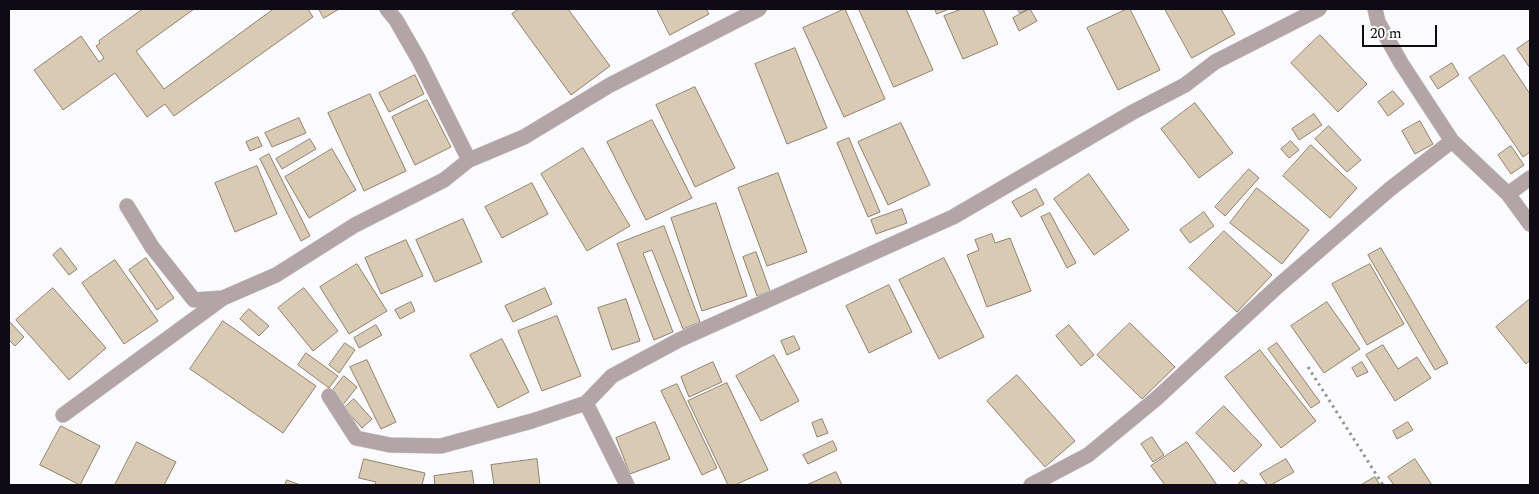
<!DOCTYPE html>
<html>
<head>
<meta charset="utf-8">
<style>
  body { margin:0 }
  #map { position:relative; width:1539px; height:494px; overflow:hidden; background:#fbfaff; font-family:Spectral,serif }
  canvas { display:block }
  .frame { position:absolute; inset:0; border:10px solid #0e0b14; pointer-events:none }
  .scale { position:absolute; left:1362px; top:25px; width:75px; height:22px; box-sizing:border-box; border:2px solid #0e0b14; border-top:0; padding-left:6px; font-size:15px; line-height:18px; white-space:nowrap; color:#0e0b14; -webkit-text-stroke:4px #fff; paint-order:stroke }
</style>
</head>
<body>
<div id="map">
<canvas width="1539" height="494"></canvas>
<div class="frame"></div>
<div class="scale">20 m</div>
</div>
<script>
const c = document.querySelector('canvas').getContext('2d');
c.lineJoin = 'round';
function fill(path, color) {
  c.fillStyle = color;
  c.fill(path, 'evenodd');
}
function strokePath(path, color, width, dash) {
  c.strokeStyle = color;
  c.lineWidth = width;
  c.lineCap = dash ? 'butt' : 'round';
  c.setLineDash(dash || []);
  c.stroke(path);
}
const building = new Path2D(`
  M 143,9 L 194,9 L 136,51 L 164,89 L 272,10 L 271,9 L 308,9 L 313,17 L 174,116 L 165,104 L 147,117 L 115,73 L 63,110 L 34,70 L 81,36 L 99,62 L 104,58 L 96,46 L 100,43 L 99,41 Z
  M 319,9 L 339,9 L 324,18 Z
  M 519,9 L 568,9 L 610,66 L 571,95 L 512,14 Z
  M 657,9 L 706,9 L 709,14 L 670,35 Z
  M 845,9 L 885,99 L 844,117 L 803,28 Z
  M 859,9 L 906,9 L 933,70 L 894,87 Z
  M 935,9 L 949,9 L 937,14 Z
  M 962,9 L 983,9 L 998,44 L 963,59 L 944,16 Z
  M 1018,9 L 1029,9 L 1020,13 Z
  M 1030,9 L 1037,21 L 1019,31 L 1013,18 Z
  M 1127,9 L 1130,9 L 1160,70 L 1118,90 L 1087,28 Z
  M 1165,9 L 1221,9 L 1235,34 L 1192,58 Z
  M 1320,35 L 1367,84 L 1338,112 L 1291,63 Z
  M 1530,40 L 1530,68 L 1517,49 Z
  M 795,48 L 827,128 L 787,144 L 755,64 Z
  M 1504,55 L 1530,94 L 1530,152 L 1523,157 L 1469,78 Z
  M 1452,63 L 1459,75 L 1438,89 L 1430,77 Z
  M 415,75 L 424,94 L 389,112 L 379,93 Z
  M 695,87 L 735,168 L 695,187 L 656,105 Z
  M 1393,91 L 1404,104 L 1388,116 L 1378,102 Z
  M 370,94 L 406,171 L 364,191 L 328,113 Z
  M 427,100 L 451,147 L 415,165 L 392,117 Z
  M 1195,103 L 1233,153 L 1199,178 L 1161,129 Z
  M 1314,114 L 1322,125 L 1299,140 L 1292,129 Z
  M 299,118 L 306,133 L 272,147 L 265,133 Z
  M 652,120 L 692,198 L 646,220 L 607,142 Z
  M 1420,121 L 1433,144 L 1415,154 L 1402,131 Z
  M 901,123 L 930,185 L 888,205 L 858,142 Z
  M 1329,126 L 1361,160 L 1347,172 L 1315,139 Z
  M 258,137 L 262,146 L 250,151 L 246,142 Z
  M 849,138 L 880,212 L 868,217 L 837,143 Z
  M 310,139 L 316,149 L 282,169 L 276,159 Z
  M 1291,141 L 1299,150 L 1289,158 L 1281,149 Z
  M 1311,145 L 1357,188 L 1330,218 L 1283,176 Z
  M 1511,146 L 1524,165 L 1511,174 L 1498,155 Z
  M 583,148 L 630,226 L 587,251 L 541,174 Z
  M 332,149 L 356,190 L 309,218 L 285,177 Z
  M 269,154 L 310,236 L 301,241 L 260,159 Z
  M 257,166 L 277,214 L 235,232 L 215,183 Z
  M 1249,169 L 1259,178 L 1225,216 L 1215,207 Z
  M 778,173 L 807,252 L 767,266 L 738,188 Z
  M 1089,174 L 1129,230 L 1094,255 L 1054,199 Z
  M 532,183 L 548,214 L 502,238 L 485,207 Z
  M 1257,188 L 1309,230 L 1282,264 L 1230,223 Z
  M 1036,189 L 1044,204 L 1021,217 L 1012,202 Z
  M 716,203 L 747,296 L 702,311 L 671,218 Z
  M 902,209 L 907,223 L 876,234 L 871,220 Z
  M 1204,212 L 1214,226 L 1190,243 L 1180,230 Z
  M 1050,213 L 1076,263 L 1067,268 L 1041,217 Z
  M 463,219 L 482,262 L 435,282 L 416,240 Z
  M 664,226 L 700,322 L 683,329 L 652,250 L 643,253 L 673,332 L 654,340 L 617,244 Z
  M 1224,231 L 1272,275 L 1237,312 L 1189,268 Z
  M 992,234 L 995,243 L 1010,238 L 1031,291 L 987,307 L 967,255 L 979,250 L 975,240 Z
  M 406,240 L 423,276 L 381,294 L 365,258 Z
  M 61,248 L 77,269 L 69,275 L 53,255 Z
  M 1381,248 L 1448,363 L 1435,370 L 1368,255 Z
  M 756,252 L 770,291 L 757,296 L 743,257 Z
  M 146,258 L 174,298 L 157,310 L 129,270 Z
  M 944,258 L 984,337 L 939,359 L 899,280 Z
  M 115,260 L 158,321 L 124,344 L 82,283 Z
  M 357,264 L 387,311 L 349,334 L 320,287 Z
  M 1370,264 L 1404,324 L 1367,345 L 1332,284 Z
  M 889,285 L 912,332 L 869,353 L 846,306 Z
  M 53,288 L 106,348 L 69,380 L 16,320 Z
  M 304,288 L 338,331 L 313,351 L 278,308 Z
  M 545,288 L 552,304 L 513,322 L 505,306 Z
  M 626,299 L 640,341 L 612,350 L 598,308 Z
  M 1530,299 L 1530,360 L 1526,364 L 1496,327 Z
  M 411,302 L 415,311 L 400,319 L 395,310 Z
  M 1327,302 L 1360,349 L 1324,373 L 1291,326 Z
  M 249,309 L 269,326 L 259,336 L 240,319 Z
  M 557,316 L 581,376 L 542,391 L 518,331 Z
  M 9,321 L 24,337 L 15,346 L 9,340 Z
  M 223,321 L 316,386 L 283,433 L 190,369 Z
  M 1130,323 L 1175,367 L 1142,399 L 1097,355 Z
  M 376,325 L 382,335 L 359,348 L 354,338 Z
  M 1069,325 L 1094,355 L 1081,366 L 1056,336 Z
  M 794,336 L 800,349 L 787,355 L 781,341 Z
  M 502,339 L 529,392 L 498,408 L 470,355 Z
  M 345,343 L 355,350 L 339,373 L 329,365 Z
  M 1277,343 L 1320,402 L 1311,408 L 1268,349 Z
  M 1383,345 L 1398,369 L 1417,357 L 1431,378 L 1395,401 L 1366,355 Z
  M 1260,350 L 1316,421 L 1281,448 L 1225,377 Z
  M 306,353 L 338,376 L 329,388 L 298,365 Z
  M 774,355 L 799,401 L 761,421 L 736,376 Z
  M 367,360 L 396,422 L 381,429 L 350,367 Z
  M 713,362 L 722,382 L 689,397 L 681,377 Z
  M 1362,362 L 1368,372 L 1357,377 L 1352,368 Z
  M 1017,375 L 1075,441 L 1045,467 L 987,401 Z
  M 344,376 L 357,387 L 342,406 L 329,395 Z
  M 727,383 L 768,470 L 735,485 L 728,485 L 688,401 Z
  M 677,384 L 717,468 L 702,475 L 661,391 Z
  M 354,399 L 372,419 L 362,428 L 344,408 Z
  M 1224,406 L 1262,445 L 1234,472 L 1196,433 Z
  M 822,419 L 828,433 L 817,437 L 812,423 Z
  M 655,422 L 670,459 L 630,474 L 616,438 Z
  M 1408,422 L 1413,430 L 1397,439 L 1393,431 Z
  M 61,426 L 100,446 L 80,485 L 40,465 Z
  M 1152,437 L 1164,455 L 1153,462 L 1141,444 Z
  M 833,441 L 837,450 L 808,464 L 803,455 Z
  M 137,442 L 176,462 L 164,485 L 115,485 Z
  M 1187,442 L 1217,485 L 1165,485 L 1151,466 Z
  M 364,459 L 425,473 L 422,485 L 375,485 L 376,482 L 359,478 Z
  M 537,459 L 540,485 L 494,485 L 491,465 Z
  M 1286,459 L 1294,472 L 1271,485 L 1267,485 L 1260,474 Z
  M 1415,459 L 1432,485 L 1394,485 L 1388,477 Z
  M 472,471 L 474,485 L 435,485 L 434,476 Z
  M 836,472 L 842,485 L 807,485 Z
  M 1375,477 L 1380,485 L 1361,485 Z
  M 287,480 L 300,485 L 285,485 Z
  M 1242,480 L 1249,485 L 1238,485 Z`);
fill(building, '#d9cab3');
strokePath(building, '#90826c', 1);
const street = new Path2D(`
  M 387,9 L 396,20 L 419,60 L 469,160
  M 1375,9 L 1378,22 L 1401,63 L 1452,141 L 1508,194 L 1530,224
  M 1508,194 L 1530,178
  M 127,206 L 152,247 L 194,300 L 223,298 L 276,275 L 355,225 L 444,180 L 469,160 L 524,137 L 610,85 L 759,9
  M 329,396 L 356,438 L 390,445 L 441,446 L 532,421 L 586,403 L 612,376 L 679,340 L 953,217 L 1133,112 L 1185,85 L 1215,62 L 1319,9
  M 586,403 L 627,485
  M 63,415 L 223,298
  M 1031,485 L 1088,455 L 1157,398 L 1277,287 L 1390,189 L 1452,141`);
strokePath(street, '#d5d4d9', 16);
strokePath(new Path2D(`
  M 1308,367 L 1383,485`), '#96949a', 3, [2.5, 4]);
strokePath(street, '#b3a5a5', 15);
</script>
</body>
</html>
